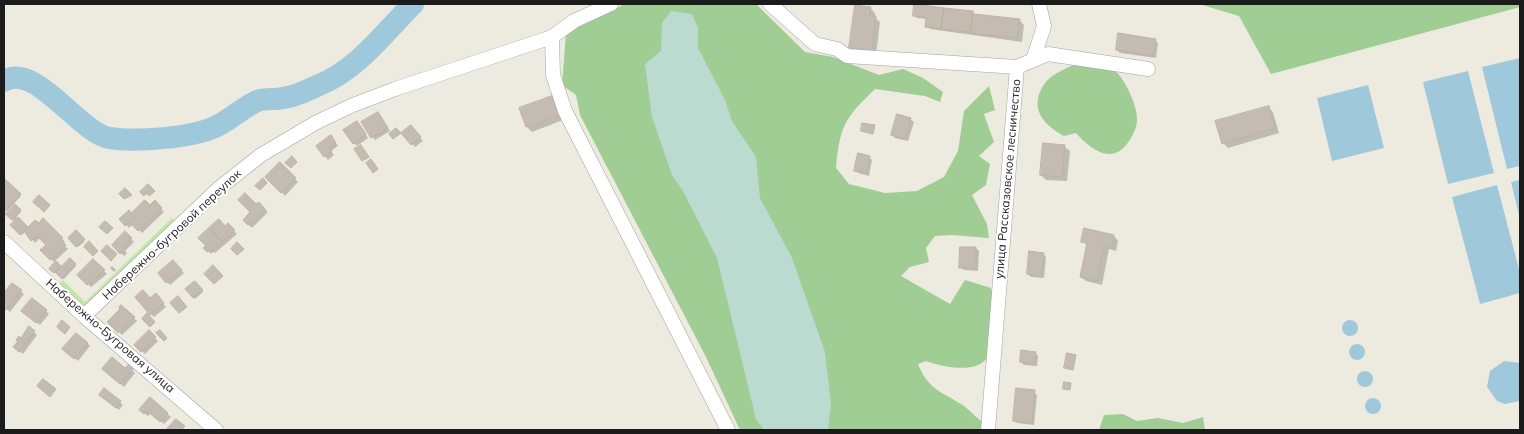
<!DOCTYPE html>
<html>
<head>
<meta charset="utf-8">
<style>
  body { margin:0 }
  #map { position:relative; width:1524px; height:434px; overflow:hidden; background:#edeae0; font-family:Mulish,sans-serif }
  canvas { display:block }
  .frame { position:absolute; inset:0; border:5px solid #1b1b1b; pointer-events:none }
</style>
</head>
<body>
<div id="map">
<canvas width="1524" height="434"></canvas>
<div class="frame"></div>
</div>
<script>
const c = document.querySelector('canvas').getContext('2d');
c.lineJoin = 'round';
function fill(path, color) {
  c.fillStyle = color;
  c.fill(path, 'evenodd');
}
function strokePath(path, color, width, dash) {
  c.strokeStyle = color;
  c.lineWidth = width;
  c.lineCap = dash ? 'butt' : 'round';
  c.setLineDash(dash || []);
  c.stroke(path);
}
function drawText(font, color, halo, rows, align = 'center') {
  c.font = font + ' Mulish,sans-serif';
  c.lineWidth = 4;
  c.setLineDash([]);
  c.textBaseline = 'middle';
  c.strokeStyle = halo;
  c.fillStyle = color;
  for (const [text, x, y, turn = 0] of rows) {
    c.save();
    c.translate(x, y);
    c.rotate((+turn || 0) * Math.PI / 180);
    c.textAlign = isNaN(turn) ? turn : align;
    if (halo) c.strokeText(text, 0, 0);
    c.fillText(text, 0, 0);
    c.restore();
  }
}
fill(new Path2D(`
  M 172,218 L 177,224 L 87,306 L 81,305 L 59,284 L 63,280 L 85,302 Z`), '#c0e8a4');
fill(new Path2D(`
  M 625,4 L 756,4 L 805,52 L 833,57 L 879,75 L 903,69 L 923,78 L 943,92 L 940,102 L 925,96 L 875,89 C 845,118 840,125 836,168 L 849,184 L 885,193 L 917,191 L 944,177 L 958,151 L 964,111 L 989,86 L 995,110 L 984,114 L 994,142 L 979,156 L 990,164 L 986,185 L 972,195 L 987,224 L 989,238 L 952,235 L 935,236 L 926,248 L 929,262 L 910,267 L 901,276 L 950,304 L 965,280 L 991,288 L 994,301 L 987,358 C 976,374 942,367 926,361 L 918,364 C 928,389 940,391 961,404 C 969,409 975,417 983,422 L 985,430 L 740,430 L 706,357 L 580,115 L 576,95 L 562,85 L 566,33 Z
  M 1199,4 L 1520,4 L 1520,7 L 1271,74 L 1239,16 Z
  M 1075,64 C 1086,65 1105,63 1113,69 C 1124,76 1138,107 1137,120 C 1137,127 1133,135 1129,141 C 1113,166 1091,150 1076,133 L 1064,136 C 1044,125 1029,109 1043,86 C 1049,75 1065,69 1075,64 Z
  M 1123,414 L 1137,421 L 1158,418 L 1183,423 L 1203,417 L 1205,430 L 1099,430 L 1104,415 Z`), '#a0cd94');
fill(new Path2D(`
  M 671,11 L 692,14 L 698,28 L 698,48 L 725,100 L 732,121 L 756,157 L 760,198 L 792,258 L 825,352 L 831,404 L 828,430 L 764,430 L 756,419 L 717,258 L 683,191 L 672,175 L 652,117 L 645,64 L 661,51 L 662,23 Z`), '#bcdbd0');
fill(new Path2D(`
  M 1520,58 L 1520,166 L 1507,169 L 1482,67 Z
  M 1468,71 L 1494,173 L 1448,184 L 1423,82 Z
  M 1368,85 L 1384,148 L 1332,161 L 1317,98 Z
  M 1520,180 L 1520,219 L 1511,182 Z
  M 1497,185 L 1520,273 L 1520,293 L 1480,304 L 1452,197 Z
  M1342 328a8 8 0 1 1 16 0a8 8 0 1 1-16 0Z
  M1349 352a8 8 0 1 1 16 0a8 8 0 1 1-16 0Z
  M 1504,361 L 1520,363 L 1520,401 L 1505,404 L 1497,401 L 1487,387 L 1490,371 Z
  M1357 379a8 8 0 1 1 16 0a8 8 0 1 1-16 0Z
  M1365 406a8 8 0 1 1 16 0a8 8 0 1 1-16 0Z`), '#9fc9db');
fill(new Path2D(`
  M 870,8 L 875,13 L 875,18 L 880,22 L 876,55 L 855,52 L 851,47 Z
  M 972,12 L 976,15 L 1019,20 L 1024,25 L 1022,42 L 930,29 L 926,26 L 927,19 L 917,18 L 914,15 Z
  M 1155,40 L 1158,43 L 1156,58 L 1120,53 L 1117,50 Z
  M 552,98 L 557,102 L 563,120 L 532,132 L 527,127 L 521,109 Z
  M 1268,107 L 1273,112 L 1279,133 L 1228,148 L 1223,143 Z
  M 381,116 L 390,131 L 375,140 L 363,123 Z
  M 910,119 L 914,122 L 908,141 L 895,138 L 892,135 Z
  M 360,125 L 368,138 L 357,146 L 354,143 Z
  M 414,130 L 423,141 L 415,147 L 403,133 Z
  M 334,140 L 338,146 L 331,151 L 334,155 L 328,160 L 318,146 Z
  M 1065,147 L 1070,151 L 1067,181 L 1046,180 L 1041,175 Z
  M 869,157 L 872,160 L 869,176 L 858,173 L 855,170 Z
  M 280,164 L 298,182 L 285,196 L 267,177 Z
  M 4,179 L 21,196 L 7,211 L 4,208 Z
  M 155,202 L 164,212 L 142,233 L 133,224 L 129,228 L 121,219 L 150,207 Z
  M 259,204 L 268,212 L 252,228 L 244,220 Z
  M 15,206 L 21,212 L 16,217 L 28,229 L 43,220 L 65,242 L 63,244 L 68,249 L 55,261 L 62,268 L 70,260 L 76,266 L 64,279 L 51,269 L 56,264 L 42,250 L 47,245 L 40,238 L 35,243 L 26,231 L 22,235 L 12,225 L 15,221 L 7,214 Z
  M 228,225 L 237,234 L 215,253 L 213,252 L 211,254 L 205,248 Z
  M 76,232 L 85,241 L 78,247 L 69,238 Z
  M 125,233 L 134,242 L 125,251 L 127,253 L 124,256 L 113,245 Z
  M 1114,236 L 1118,241 L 1116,251 L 1109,249 L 1102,285 L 1086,281 L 1081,277 L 1088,246 L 1083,241 Z
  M 976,248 L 979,251 L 978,271 L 964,270 L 961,267 Z
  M 1043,254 L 1046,257 L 1044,278 L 1031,277 L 1028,274 Z
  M 93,260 L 107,274 L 91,287 L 79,275 Z
  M 173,262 L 184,273 L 170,285 L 159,273 Z
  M 112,266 L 116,270 L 114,272 L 110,268 Z
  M 195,283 L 203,292 L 195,299 L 187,290 Z
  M 12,285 L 24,294 L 10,312 L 4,307 L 4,295 Z
  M 156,295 L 166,307 L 154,317 L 136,298 L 150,300 Z
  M 121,307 L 137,321 L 122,335 L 109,322 L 122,309 Z
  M 46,311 L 49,314 L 40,325 L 26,314 Z
  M 29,328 L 37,335 L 23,354 L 18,350 L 21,339 Z
  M 149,332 L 158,341 L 145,354 L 136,345 Z
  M 87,343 L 90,346 L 78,361 L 67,352 Z
  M 1035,353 L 1038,356 L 1037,366 L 1024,365 L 1021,362 Z
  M 128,367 L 135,373 L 124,387 L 106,372 L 125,370 Z
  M 105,389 L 123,405 L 119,410 L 103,398 Z
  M 1034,392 L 1037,395 L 1034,425 L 1017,423 L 1014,420 Z
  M 150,399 L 171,417 L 164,424 L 151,413 L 148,416 L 141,410 Z`), '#0003');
strokePath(new Path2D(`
  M 4,81 C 35,61 80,134 110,138 C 136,142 191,138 215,127 C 230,120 242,108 257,101 C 266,98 274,100 283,98 C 295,97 308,90 319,85 C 357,70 385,32 413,4`), '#9fc9db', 22);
const building = new Path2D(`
  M 914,4 L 944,8 L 941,29 L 925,27 L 926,17 L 913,16 Z
  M 855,5 L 871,7 L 870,16 L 876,16 L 872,51 L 849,48 Z
  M 944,8 L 973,11 L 971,32 L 941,29 Z
  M 973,14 L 1020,19 L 1017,38 L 970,33 Z
  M 1118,33 L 1156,39 L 1153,56 L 1116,50 Z
  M 552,96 L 559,116 L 526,127 L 519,108 Z
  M 1269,106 L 1275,128 L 1222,144 L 1215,121 Z
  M 378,112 L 388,128 L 371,138 L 361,122 Z
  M 897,114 L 911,118 L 905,139 L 891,135 Z
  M 357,121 L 366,134 L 353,144 L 343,130 Z
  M 862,123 L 875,125 L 873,134 L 861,131 Z
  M 411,125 L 421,137 L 411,145 L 401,133 Z
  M 396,128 L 401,133 L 393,139 L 389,134 Z
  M 331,135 L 336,143 L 329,148 L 332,152 L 324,157 L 316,146 Z
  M 1043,143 L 1065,145 L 1062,177 L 1040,175 Z
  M 361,145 L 369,157 L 362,161 L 354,149 Z
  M 858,153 L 870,156 L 866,173 L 854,171 Z
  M 292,156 L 297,162 L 291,168 L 285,163 Z
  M 371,159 L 378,169 L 373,173 L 366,163 Z
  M 280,162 L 296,178 L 281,193 L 265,177 Z
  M 4,178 L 21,194 L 5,211 L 4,210 Z
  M 263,178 L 267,183 L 260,190 L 255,186 Z
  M 148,184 L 155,191 L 149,196 L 147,193 L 144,196 L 140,192 Z
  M 125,188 L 132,195 L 124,199 L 119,194 Z
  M 245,193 L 256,204 L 259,202 L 265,209 L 248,225 L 243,220 L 250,212 L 238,200 Z
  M 39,195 L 50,205 L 44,212 L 33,202 Z
  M 145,200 L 150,205 L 155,200 L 162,208 L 138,231 L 129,222 L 125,226 L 119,219 L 129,210 L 131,213 Z
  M 15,204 L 21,210 L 12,220 L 5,214 Z
  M 18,217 L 28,227 L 20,235 L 10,225 Z
  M 43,218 L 63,238 L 61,240 L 66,245 L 50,260 L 40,250 L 46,245 L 37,236 L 31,241 L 24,231 L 35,220 L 39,223 Z
  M 219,219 L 225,226 L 228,223 L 235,230 L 222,242 L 209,228 Z
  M 105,221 L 113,228 L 107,234 L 99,227 Z
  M 209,228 L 222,242 L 211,251 L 210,250 L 207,252 L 203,248 L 206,246 L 198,238 Z
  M 1084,228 L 1114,235 L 1112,247 L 1104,245 L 1097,281 L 1080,277 L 1087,243 L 1081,242 Z
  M 76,230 L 85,239 L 76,247 L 68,238 Z
  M 125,231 L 132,238 L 123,247 L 125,250 L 120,254 L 112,245 Z
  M 89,241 L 98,251 L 93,256 L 84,247 Z
  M 237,242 L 244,249 L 237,255 L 231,249 Z
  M 107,245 L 117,254 L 111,261 L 101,251 Z
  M 960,247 L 976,247 L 976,268 L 959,268 Z
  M 1029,251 L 1044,253 L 1041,276 L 1027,274 Z
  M 70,258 L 76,264 L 68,272 L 62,266 Z
  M 93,259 L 105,270 L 87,285 L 77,275 Z
  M 173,260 L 182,270 L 166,283 L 158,273 Z
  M 56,261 L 61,266 L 54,273 L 49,269 Z
  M 213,265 L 223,276 L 214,284 L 204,274 Z
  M 62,266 L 68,272 L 62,279 L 56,273 Z
  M 195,281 L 203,290 L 193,298 L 185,289 Z
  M 12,283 L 22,290 L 6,310 L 4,308 L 4,293 Z
  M 143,290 L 150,298 L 156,293 L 164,303 L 150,315 L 135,297 Z
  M 178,296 L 187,307 L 179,313 L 170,303 Z
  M 32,298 L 47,310 L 36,323 L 21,311 Z
  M 121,305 L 135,317 L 118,333 L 107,322 L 120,309 L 119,308 Z
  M 147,313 L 155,322 L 150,327 L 142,319 Z
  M 62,320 L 70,327 L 65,334 L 57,327 Z
  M 29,326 L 35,331 L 19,352 L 13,347 L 18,341 L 16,340 L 19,336 L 21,338 Z
  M 149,330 L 156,337 L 141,352 L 134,345 Z
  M 160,330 L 167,338 L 164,341 L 156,333 Z
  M 76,333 L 88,343 L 74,359 L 62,349 Z
  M 1021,350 L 1036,352 L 1034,364 L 1020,362 Z
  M 1067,353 L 1076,355 L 1073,370 L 1064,368 Z
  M 112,357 L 125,368 L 128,365 L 133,369 L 120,384 L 102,369 Z
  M 43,379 L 56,389 L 50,397 L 37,386 Z
  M 1064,382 L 1071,383 L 1070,390 L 1063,389 Z
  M 104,388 L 121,401 L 116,408 L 99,395 Z
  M 1016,388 L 1035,390 L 1032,423 L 1013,421 Z
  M 150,397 L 168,413 L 160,422 L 147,411 L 144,414 L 139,410 Z
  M 176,419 L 185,426 L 181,430 L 166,430 Z`);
fill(building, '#c4bcb3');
strokePath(building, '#beb1a2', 1);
const minor = new Path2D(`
  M 770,4 L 815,44 L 837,49 L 847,56 L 1017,67 L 988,430
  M 552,37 L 553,75 L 565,111 L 728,430
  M 1033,60 L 1044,26 L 1039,4
  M 1017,67 L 1048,54 L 1148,69
  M 4,242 L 84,316 L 216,430
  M 84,316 L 218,189 L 261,155 L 317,122 L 353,105 L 395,89 L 552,37 L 574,21 L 611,4`);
strokePath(minor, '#a2a2a2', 15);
strokePath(minor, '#fff', 14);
drawText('12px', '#1b1b1b', '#fff', [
  ["улица Рассказовское лесничество",1008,179,-85],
  ["Набережно-бугровой переулок",172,235,-43],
  ["Набережно-Бугровая улица",110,336,41]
]);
</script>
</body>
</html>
